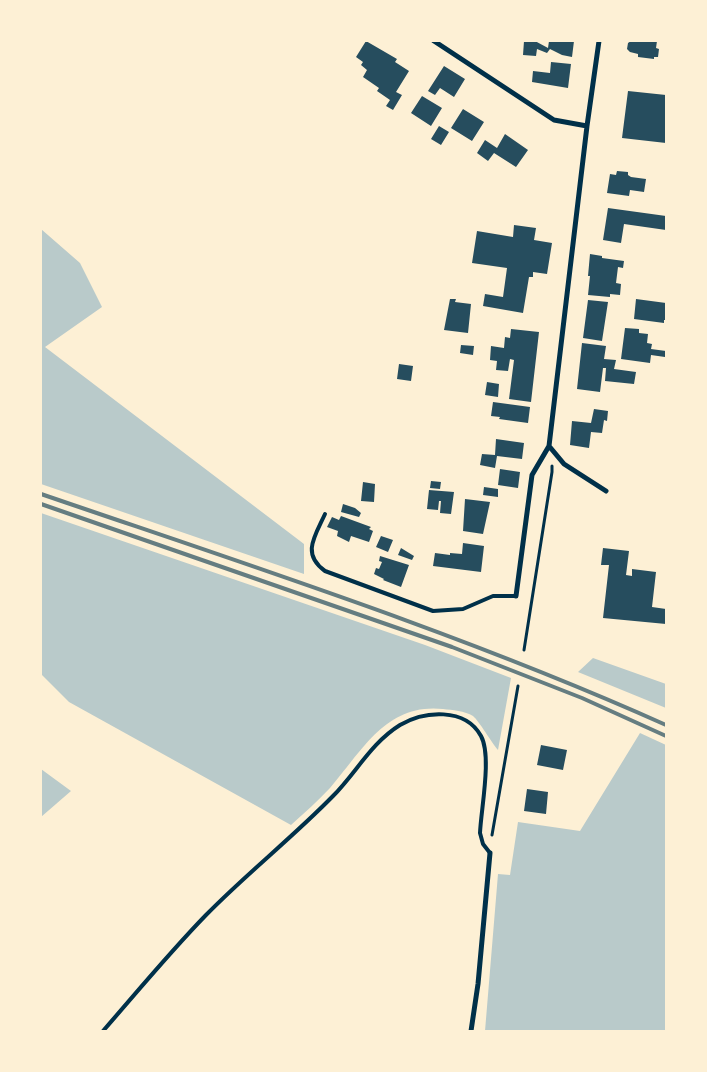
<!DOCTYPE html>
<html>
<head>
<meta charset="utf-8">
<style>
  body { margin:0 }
  #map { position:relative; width:707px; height:1072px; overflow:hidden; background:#fdf0d5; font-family:"Varela Round",sans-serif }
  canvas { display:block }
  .frame { position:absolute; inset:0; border:42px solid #fdf0d5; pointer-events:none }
</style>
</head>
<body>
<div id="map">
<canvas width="707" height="1072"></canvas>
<div class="frame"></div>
</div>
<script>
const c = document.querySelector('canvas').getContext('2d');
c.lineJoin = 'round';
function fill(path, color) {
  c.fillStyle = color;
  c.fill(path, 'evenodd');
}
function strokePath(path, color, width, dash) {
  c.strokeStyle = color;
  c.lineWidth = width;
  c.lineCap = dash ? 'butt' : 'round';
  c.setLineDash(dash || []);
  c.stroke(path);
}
fill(new Path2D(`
  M 41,229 L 80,263 L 102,307 L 45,347 L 304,544 L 304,574 L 41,484 Z
  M 41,513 L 425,645 L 511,678 L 498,750 C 492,743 479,721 473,716 C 465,711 452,710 443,709 C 386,703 363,750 330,788 C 318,801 304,813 291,825 L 69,702 L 41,674 Z
  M 593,658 L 666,684 L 666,708 L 578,672 Z
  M 640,733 L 666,745 L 666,1031 L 485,1031 L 498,874 L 510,875 L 518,822 L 580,831 Z
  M 41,769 L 71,791 L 41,817 Z`), '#b9caca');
fill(new Path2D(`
  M 366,41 L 397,59 L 395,62 L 409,71 L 396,92 L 402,95 L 393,110 L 386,106 L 390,100 L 377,91 L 379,88 L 363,77 L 367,70 L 361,65 L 363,62 L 356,57 Z
  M 524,41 L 535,41 L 548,48 L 549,41 L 574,41 L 572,57 L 562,55 L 550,49 L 547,53 L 537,49 L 536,56 L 523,55 Z
  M 631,41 L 657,41 L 656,48 L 659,49 L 658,57 L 654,57 L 654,59 L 638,57 L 638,54 L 630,52 L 627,49 L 628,43 Z
  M 551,62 L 571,64 L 568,88 L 532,82 L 533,71 L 550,73 Z
  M 444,66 L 465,79 L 454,97 L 440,88 L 435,95 L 428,91 Z
  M 628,91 L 666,95 L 666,143 L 622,138 Z
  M 422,96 L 442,108 L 431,126 L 411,113 Z
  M 463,109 L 484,122 L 472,141 L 451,128 Z
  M 439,126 L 449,132 L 441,145 L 431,139 Z
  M 505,134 L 528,150 L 516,167 L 494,153 L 488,161 L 477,153 L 485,140 L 497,148 Z
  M 617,171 L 628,172 L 628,175 L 631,177 L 646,179 L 644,192 L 630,190 L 629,196 L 607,193 L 610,174 L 616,175 Z
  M 608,208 L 666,216 L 666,230 L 624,224 L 621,243 L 603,240 Z
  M 514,225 L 536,228 L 534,240 L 552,243 L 547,274 L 533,272 L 533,277 L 529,277 L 523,313 L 483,306 L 485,294 L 503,297 L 507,268 L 472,263 L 477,231 L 513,237 Z
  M 590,254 L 602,256 L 602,258 L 624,261 L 623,268 L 618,267 L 616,283 L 621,284 L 620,295 L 610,294 L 610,297 L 588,295 L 590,276 L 588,276 Z
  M 450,299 L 456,299 L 455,302 L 471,304 L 468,333 L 444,330 Z
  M 636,299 L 666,303 L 666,320 L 664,320 L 664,323 L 634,319 Z
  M 588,300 L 608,302 L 602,341 L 583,338 Z
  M 625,328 L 639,329 L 639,333 L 648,334 L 647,343 L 652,344 L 651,349 L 666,351 L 665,357 L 651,355 L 650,363 L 621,359 Z
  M 511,329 L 539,332 L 531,402 L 509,399 L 514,360 L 510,359 L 508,371 L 496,370 L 497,361 L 490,360 L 491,346 L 504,348 L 505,337 L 510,338 Z
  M 582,343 L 606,346 L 604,359 L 616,360 L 614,369 L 636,372 L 634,384 L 605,381 L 606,368 L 603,368 L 600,392 L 577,389 Z
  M 461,345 L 474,346 L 473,355 L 460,353 Z
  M 399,364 L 413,366 L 411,381 L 397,379 Z
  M 487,382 L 499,384 L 498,397 L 485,395 Z
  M 493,402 L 530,407 L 528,423 L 499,419 L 500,417 L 491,416 Z
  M 594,409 L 608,411 L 607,421 L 604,420 L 602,433 L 591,432 L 589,448 L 570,445 L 572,421 L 591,423 Z
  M 496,439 L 524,443 L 522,459 L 497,456 L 495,468 L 480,465 L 482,454 L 495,455 Z
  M 500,469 L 520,472 L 518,488 L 498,485 Z
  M 431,481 L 441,482 L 440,489 L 430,488 Z
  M 363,482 L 375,484 L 374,502 L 361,501 Z
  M 484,487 L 498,489 L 498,497 L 483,495 Z
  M 429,490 L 454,492 L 451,514 L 440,513 L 441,501 L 439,501 L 438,510 L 427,509 Z
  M 465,499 L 490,502 L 483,534 L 463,531 Z
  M 343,504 L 355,508 L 361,513 L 359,517 L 341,512 Z
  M 341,516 L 371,527 L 369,529 L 373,531 L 369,542 L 351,536 L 349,542 L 337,536 L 338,531 L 327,527 L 332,517 L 339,520 Z
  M 381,536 L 393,540 L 388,552 L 376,547 Z
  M 463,543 L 484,546 L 481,572 L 433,566 L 435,553 L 450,555 L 450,553 L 462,554 Z
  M 401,548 L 414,556 L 412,560 L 398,555 Z
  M 603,548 L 629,551 L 626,575 L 632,576 L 632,569 L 656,572 L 652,607 L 666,609 L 666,624 L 603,618 L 609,565 L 601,565 Z
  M 380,556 L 409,565 L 401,587 L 383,580 L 384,579 L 374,574 L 376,568 L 379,569 L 382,562 L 379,561 Z
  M 541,745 L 567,750 L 563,770 L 537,765 Z
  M 527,789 L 548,792 L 546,814 L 524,811 Z`), '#264d5e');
strokePath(new Path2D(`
  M 524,650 L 552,472 L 552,466
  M 492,835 L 518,686`), '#003049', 3);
strokePath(new Path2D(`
  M 325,514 C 315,536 301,554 325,571 L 433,611 L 463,609 L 493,596 L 516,596
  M 103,1031 C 137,992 170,952 206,915 C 246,874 292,838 333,796 C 356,773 371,743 400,725 C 424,711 465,707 481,736 C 492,756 481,809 480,833 L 483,844 L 490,853`), '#003049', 4);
strokePath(new Path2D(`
  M 434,41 L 554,120 L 587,126
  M 549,446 L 564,464 L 606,491
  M 516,596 L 532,475 L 549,446 L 587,126 L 599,41
  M 471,1031 L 478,984 L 490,853`), '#003049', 5);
strokePath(new Path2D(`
  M 41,494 C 251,566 463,634 666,725
  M 41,504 L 452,647 L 582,698 L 666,736`), '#657d81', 4);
</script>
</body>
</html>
